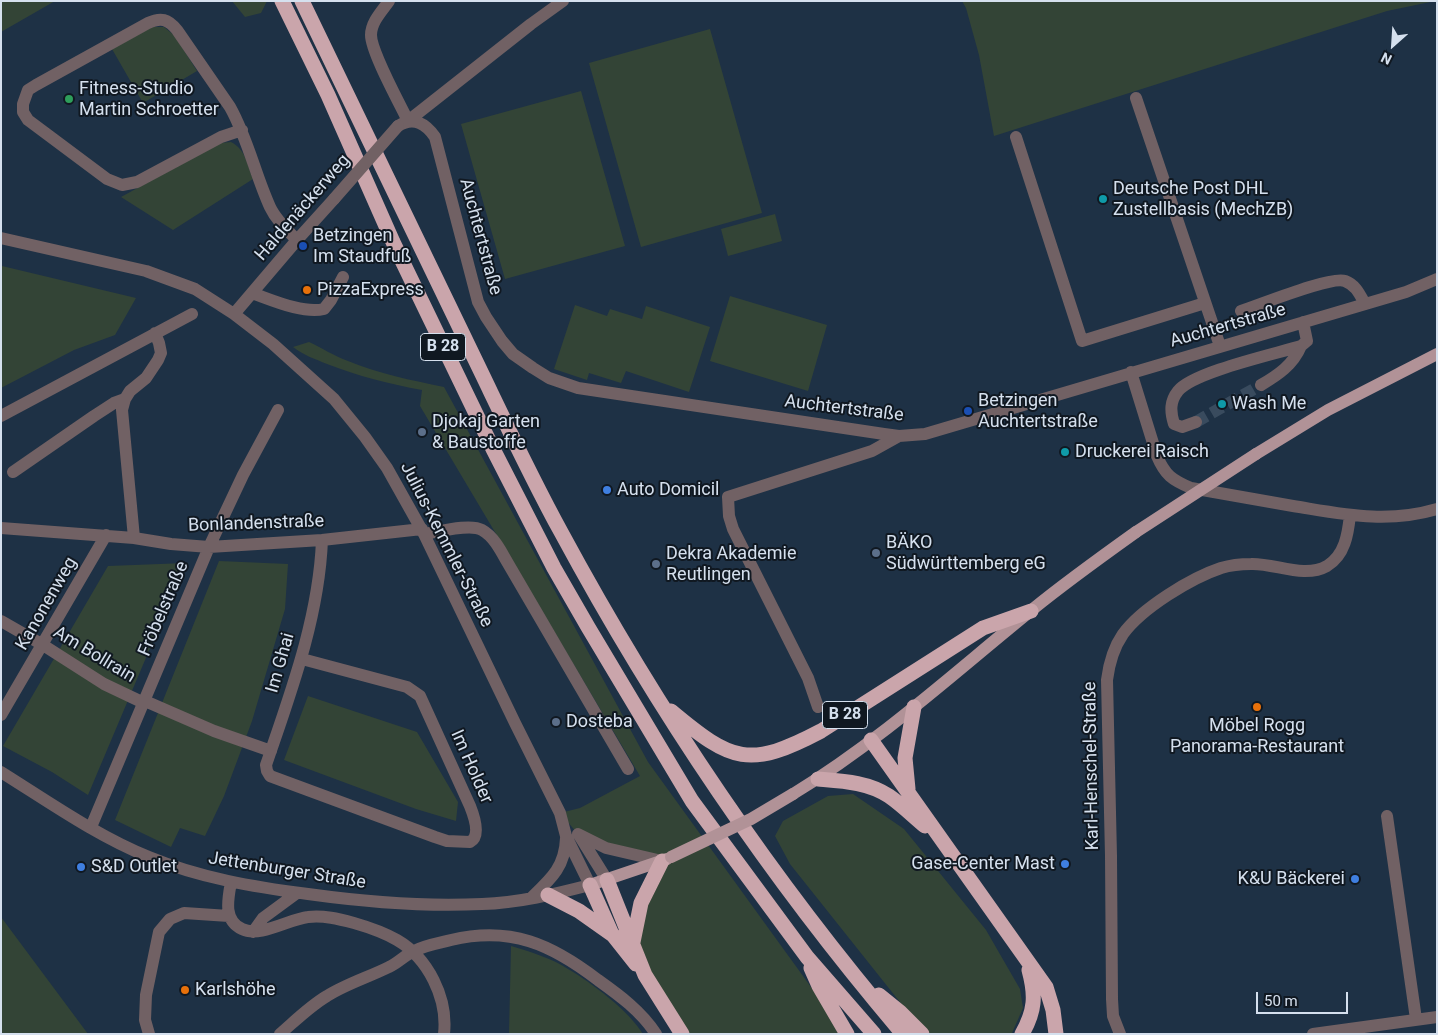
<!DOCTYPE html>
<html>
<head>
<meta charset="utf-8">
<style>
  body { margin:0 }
  #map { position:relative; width:1438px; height:1035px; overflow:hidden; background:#1e3145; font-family:Roboto,sans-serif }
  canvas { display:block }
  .frame { position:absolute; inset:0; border:2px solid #d5e0ee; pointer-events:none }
  .north { position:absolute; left:1368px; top:20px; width:50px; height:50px; -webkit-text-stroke:4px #101821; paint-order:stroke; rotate:206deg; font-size:14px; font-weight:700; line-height:20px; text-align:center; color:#d5e0ee }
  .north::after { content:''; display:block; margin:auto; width:18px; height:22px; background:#d5e0ee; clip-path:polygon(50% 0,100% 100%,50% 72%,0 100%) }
  .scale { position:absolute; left:1256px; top:992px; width:92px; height:22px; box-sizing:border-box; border:2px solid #d5e0ee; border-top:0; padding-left:6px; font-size:15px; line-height:18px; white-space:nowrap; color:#d5e0ee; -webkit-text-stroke:4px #101821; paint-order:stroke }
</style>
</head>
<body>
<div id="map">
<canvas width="1438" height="1035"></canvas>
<div class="frame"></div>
<div class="north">N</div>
<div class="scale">50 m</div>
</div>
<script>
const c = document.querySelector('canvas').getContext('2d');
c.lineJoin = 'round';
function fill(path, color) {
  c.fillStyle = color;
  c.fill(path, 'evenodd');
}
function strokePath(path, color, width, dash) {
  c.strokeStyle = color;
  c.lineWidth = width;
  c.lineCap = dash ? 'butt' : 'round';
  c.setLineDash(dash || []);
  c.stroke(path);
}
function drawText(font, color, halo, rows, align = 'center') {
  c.font = font + ' Roboto,sans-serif';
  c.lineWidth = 4;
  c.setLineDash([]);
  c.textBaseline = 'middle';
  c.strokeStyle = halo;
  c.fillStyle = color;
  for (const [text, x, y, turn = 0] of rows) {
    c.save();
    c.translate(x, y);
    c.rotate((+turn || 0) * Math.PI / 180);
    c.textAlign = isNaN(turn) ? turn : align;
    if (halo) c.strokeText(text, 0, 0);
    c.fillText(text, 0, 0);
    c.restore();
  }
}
fill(new Path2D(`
  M 1,1 L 55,1 L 1,32 Z
  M 232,1 L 267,1 L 261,13 L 245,17 Z
  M 962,1 L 1435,1 L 1387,11 L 994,136 L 979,55 L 966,8 Z
  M 152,27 L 164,27 L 175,36 L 197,71 L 143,103 L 112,49 Z
  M 710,29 L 762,213 L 641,247 L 589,63 Z
  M 581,91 L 625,246 L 505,279 L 461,124 Z
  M 231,142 C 246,150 247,164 253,179 L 173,230 L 121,197 L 220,143 Z
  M 775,214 L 782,241 L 728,256 L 721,229 Z
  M 2,266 L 136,298 L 115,335 L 74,350 L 1,388 Z
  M 730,296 L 827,325 L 808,391 L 710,361 Z
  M 575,305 L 607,316 L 610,309 L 642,319 L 646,306 L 710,327 L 689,392 L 626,371 L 621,383 L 589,373 L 587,380 L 554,369 Z
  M 309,342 C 322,348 334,356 348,361 C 379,374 411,380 444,387 L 648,762 L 845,1034 L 682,1034 L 632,944 L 661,861 L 578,834 L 560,813 L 580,808 L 640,776 L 420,406 L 422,390 C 389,384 358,376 327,364 C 315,359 303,355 293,347 Z
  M 219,561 L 288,564 L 285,609 L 252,721 L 224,796 L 205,836 L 180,828 L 171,847 L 115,820 Z
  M 186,563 L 88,795 L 52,772 L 3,746 L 108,566 Z
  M 308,696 L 417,732 L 458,802 L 456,821 L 416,809 L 284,760 Z
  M 853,794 L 904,829 L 986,930 L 1020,989 L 1023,1008 L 1012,1033 L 930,1034 L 911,1016 L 790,864 L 775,836 L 783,821 L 828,796 Z
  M 1,917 L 88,1034 L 1,1034 Z
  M 511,946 C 531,952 551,958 568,969 C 592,983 629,1011 643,1034 L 509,1034 Z`), '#334436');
strokePath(new Path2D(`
  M 1196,422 L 1261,385`), '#394b5e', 12, [12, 6]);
strokePath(new Path2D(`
  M 389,1 C 382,11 371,22 371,35 C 371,52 400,104 408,121
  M 1136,98 L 1220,346
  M 408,121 L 531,24 L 563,1
  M 398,126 C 414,116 426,124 435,137 L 478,302 L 486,317 L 502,341 L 513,354 L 533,368 L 549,378 L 578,388 L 884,434 L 899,436 L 925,434 L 1406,292 L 1437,279
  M 242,130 L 221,137 L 137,182 L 122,185 L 107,179 L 28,120 L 23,112 L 23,104 L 28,90 L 36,85 L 148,23 C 161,17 168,19 177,30 L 230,107 C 248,139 255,174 270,207 C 276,220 287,230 297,240
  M 1016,137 L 1082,341 L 1205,303
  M 1,238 L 146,271 L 195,289 L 234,314 L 273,344 L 334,399 L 365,437 L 387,468 L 424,534 L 515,723 L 560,813 L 566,836 L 590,885 C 555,894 518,903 482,904 C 423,907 366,902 308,894 C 254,887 200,878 149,857 C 97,836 49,802 1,772
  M 252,293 C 272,300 303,314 324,309 L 331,300 L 343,277
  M 1241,311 C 1260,305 1330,276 1345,281 C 1356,285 1360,295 1365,304
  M 234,314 L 297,240 L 334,199
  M 1131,372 L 1157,456 C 1165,475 1172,480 1191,488 C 1225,494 1259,500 1293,506 C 1343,514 1386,524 1437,509
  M 1261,385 C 1278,375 1293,365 1301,346
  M 125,399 L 122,410 L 134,538
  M 1,416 L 192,314
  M 1196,422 L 1182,427 L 1174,424 C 1170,411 1170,401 1178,391 C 1193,372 1275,354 1301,346 L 1307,341 L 1303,322
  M 13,472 L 94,416 L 114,403 L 125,399 L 130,391 L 146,378 L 158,360 L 161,353 L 159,343 L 155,333
  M 1,528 L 134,538 L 171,544 L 209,547 L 322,540 L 422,529
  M 424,534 C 438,532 470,523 482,530 C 493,536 500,549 506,560 L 628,769
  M 1,621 L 43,645 L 104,684 L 144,703
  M 302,659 L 407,687 L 420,696 L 470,806 C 474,816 481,836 470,842 L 447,841 L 435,837 L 270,776 L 267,771 L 266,765 C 291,692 319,617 322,540
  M 145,701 L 214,731 L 271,751
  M 818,707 L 808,678 L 733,529 L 729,516 L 728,497 L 872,451 L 899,436
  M 1,715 L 106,535
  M 1387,816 L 1416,1019
  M 91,827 L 209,547 L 243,475 L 278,410
  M 578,834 L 606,848 L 662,861
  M 579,835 L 607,880
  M 231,882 C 228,899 223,920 242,929 C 260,938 289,919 308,917 C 323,915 339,919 354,923 C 368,927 383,932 397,940 C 428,958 448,998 444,1034
  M 531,898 C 551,879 565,867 566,838
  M 253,932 L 263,918 L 297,893
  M 149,1034 L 145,1020 L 146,995 L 159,932 L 170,919 L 184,913 L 229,916
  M 280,1034 C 295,1021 310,1006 327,996 C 346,984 369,977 389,967 C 398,963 405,955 414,951 C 425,945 439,943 451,940 C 511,926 551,944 598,980 C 619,995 641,1011 656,1034
  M 1120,1034 L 1113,1016 L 1112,999 L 1111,856 L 1107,680 C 1109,664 1114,647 1123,634 C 1142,608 1191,578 1221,568 C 1231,565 1242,564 1251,564 C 1275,563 1304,579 1327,566 C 1345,555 1348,534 1350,515
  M 1313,1034 L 1437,1017`), '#716164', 12);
strokePath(new Path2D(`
  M 1256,454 L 1328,410 L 1437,354
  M 793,794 C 880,741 955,672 1033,609 C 1066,582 1101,557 1136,532
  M 590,885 L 667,859`), '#b19297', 12);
strokePath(new Path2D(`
  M 282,1 L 328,95 L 393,242 L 493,449 L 554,568 L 588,627 L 692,801 L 807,957 L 874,1034
  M 302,1 C 363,126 422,251 483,376 C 508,428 533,481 561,532 C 657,710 772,880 903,1034
  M 671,711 C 732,762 749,769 821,731 L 983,628 L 1031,611
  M 871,740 L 1046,987 L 1053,1010 L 1056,1034
  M 818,779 C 842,781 868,782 889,796 C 902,805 913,816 925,826
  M 908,789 L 905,758 L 914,707
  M 607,880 L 645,975 L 682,1034
  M 590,885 L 611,932
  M 548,895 L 579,911 L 613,935 L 636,964
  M 633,942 L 641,903 L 662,861
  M 811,968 L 819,986 L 847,1034
  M 879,995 L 900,1012 L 922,1034
  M 1022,1034 C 1035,1011 1036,996 1029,970`), '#caa5ab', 15);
strokePath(new Path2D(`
  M 334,199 L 398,126`), '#716164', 12);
strokePath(new Path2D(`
  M 1136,532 L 1256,454
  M 671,857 L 751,819 L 793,794`), '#b19297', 12);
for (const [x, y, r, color] of [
  [69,99,5,"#2e9e5b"],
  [1103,199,5,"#0f9aa8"],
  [303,246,5,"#1a4fb4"],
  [307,290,5,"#e8710a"],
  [1222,404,5,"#0f9aa8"],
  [968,411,5,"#1a4fb4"],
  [422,432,5,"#5c6f8a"],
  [1065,452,5,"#0f9aa8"],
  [607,490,5,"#3f7fe0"],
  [876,553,5,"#5c6f8a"],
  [656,564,5,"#5c6f8a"],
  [1257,707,5,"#e8710a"],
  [556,722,5,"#5c6f8a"],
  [1065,864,5,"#3f7fe0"],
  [81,867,5,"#3f7fe0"],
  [1355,879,5,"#3f7fe0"],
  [185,990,5,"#e8710a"]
]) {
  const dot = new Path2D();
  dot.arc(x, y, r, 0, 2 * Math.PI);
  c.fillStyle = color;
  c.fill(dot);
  strokePath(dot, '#101821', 2);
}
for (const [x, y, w] of [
  [443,347,45],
  [845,715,45]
]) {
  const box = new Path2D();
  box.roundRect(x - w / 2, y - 13.5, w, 27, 4);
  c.fillStyle = '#101821';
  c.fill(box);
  strokePath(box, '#d5e0ee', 1);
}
drawText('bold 16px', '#d5e0ee', null, [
  ["B 28",443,347],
  ["B 28",845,715]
]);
drawText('18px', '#d5e0ee', '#101821', [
  ["Fitness-Studio",79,89],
  ["Martin Schroetter",79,110],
  ["Deutsche Post DHL",1113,189],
  ["Zustellbasis (MechZB)",1113,210],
  ["Betzingen",313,236],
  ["Im Staudfuß",313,257],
  ["PizzaExpress",317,290],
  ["Betzingen",978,401],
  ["Auchtertstraße",978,422],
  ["Wash Me",1232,404],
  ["Djokaj Garten",432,422],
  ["& Baustoffe",432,443],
  ["Druckerei Raisch",1075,452],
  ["Auto Domicil",617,490],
  ["BÄKO",886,543],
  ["Südwürttemberg eG",886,564],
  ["Dekra Akademie",666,554],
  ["Reutlingen",666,575],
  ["Dosteba",566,722],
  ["Möbel Rogg",1257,726,"center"],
  ["Panorama-Restaurant",1257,747,"center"],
  ["Gase-Center Mast",1055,864,"right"],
  ["S&D Outlet",91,867],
  ["K&U Bäckerei",1345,879,"right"],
  ["Karlshöhe",195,990]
], 'left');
drawText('18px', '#d5e0ee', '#101821', [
  ["Haldenäckerweg",303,208,-49],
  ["Auchtertstraße",480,237,75],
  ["Auchtertstraße",1228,326,-16],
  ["Auchtertstraße",844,409,7],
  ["Bonlandenstraße",256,524,-2],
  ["Julius-Kemmler-Straße",446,545,63],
  ["Kanonenweg",47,604,-60],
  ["Fröbelstraße",164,609,-67],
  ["Am Bollrain",94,655,31],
  ["Im Ghai",281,663,-74],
  ["Karl-Henschel-Straße",1092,766,-91],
  ["Im Holder",471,767,66],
  ["Jettenburger Straße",287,871,9]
]);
</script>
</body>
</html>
